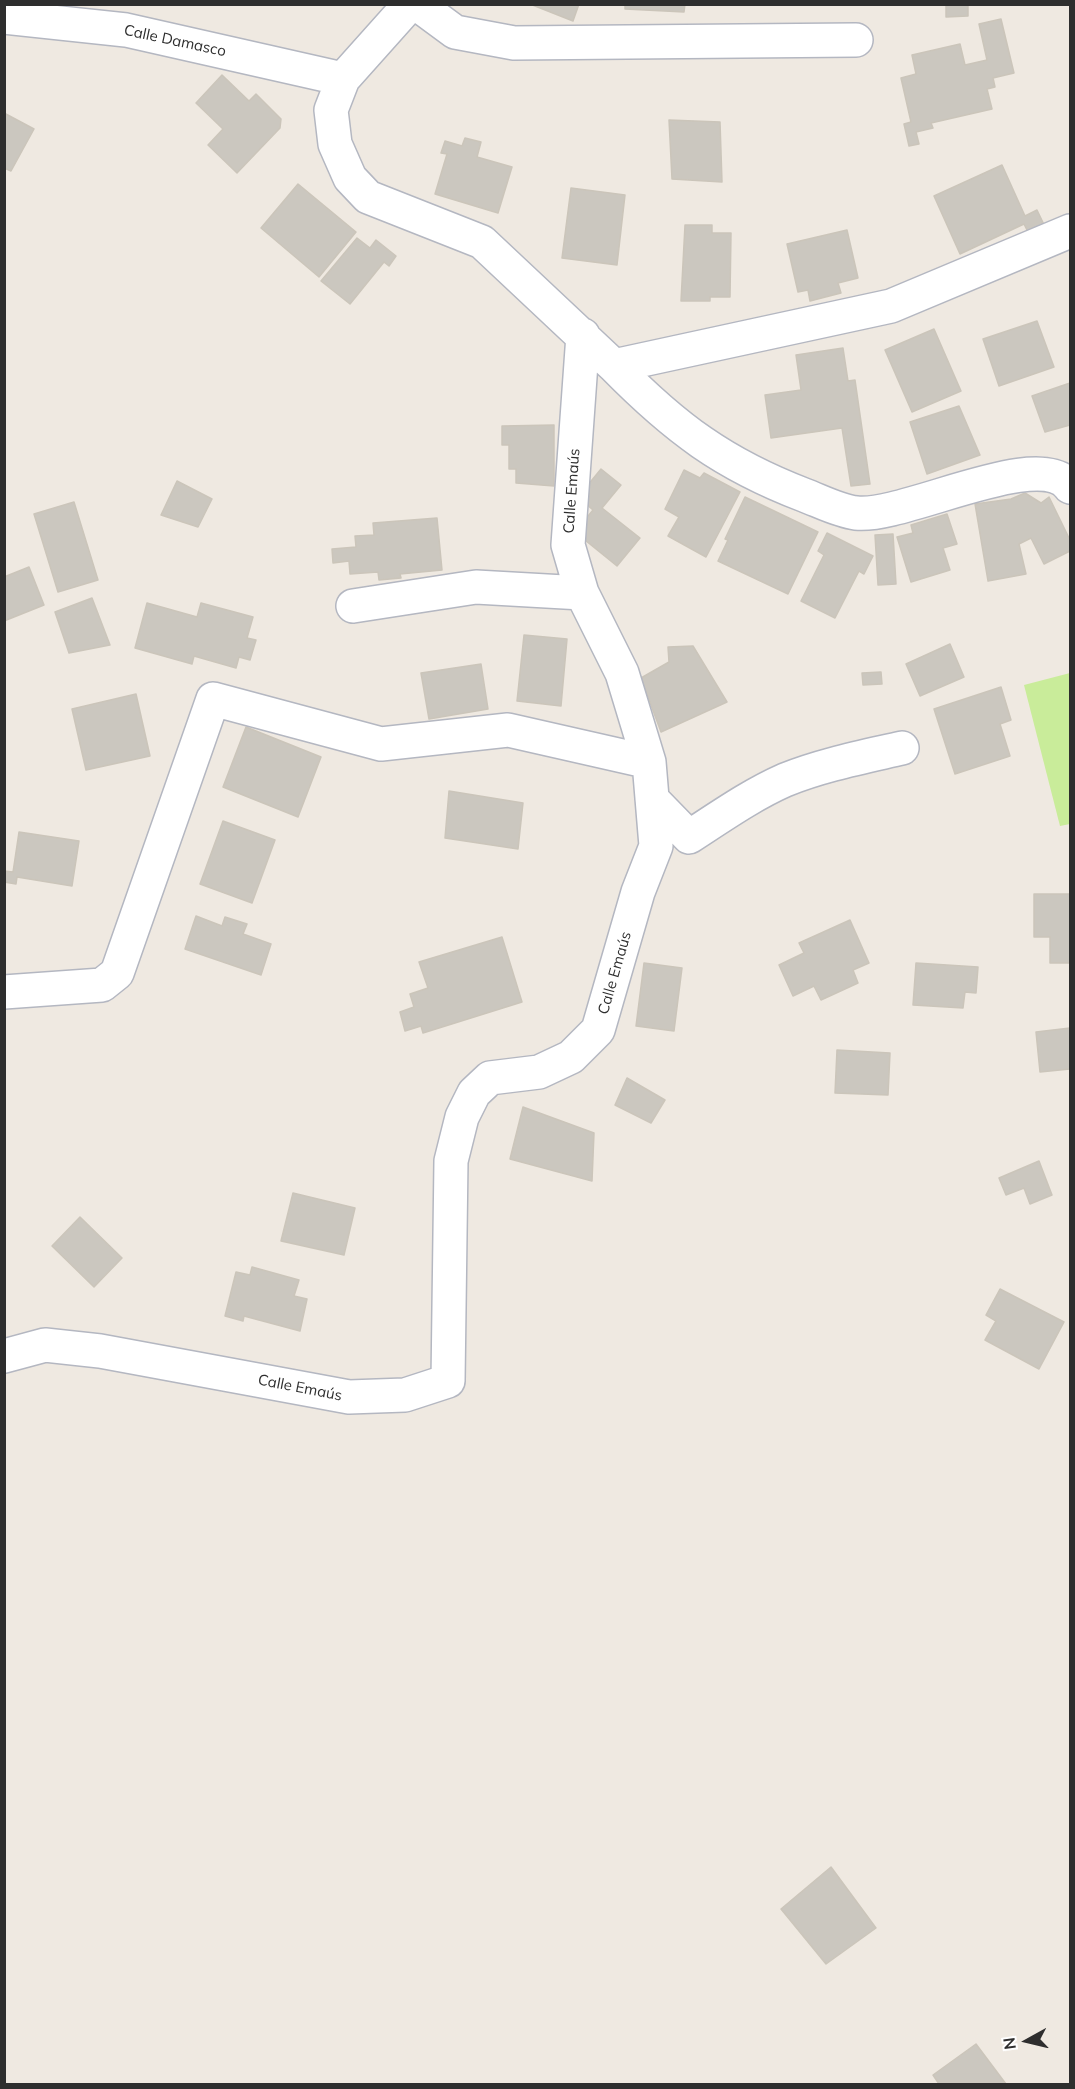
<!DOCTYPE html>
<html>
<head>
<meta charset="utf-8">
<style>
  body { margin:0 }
  #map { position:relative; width:1075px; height:2089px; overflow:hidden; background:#efe9e1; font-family:Mulish,sans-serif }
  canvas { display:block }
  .frame { position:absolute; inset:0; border:6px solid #2e2e2e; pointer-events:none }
  .north { position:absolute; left:997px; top:2011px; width:60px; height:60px; -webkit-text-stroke:4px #fff; paint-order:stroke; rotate:262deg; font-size:16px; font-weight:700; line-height:24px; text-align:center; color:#2e2e2e }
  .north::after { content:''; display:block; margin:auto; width:21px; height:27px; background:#2e2e2e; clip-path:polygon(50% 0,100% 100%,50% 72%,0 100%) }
</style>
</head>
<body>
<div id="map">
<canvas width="1075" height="2089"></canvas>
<div class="frame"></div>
<div class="north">N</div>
</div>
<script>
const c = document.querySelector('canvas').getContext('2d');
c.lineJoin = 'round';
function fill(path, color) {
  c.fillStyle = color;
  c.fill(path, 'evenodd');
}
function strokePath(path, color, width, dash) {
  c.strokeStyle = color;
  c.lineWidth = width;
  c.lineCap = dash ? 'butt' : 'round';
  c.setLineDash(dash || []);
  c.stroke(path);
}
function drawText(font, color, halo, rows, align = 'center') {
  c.font = font + ' Mulish,sans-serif';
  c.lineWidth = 4.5;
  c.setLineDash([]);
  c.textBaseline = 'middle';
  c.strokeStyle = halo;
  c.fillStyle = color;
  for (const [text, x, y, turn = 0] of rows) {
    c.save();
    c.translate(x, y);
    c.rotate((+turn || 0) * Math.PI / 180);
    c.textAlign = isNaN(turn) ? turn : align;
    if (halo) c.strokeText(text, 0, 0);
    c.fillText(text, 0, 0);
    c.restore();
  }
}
fill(new Path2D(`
  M 1070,673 L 1070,824 L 1060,826 L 1024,685 Z`), '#c9ec9a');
const building = new Path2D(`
  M 530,4 L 579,4 L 573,21 Z
  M 625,4 L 685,4 L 684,12 L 625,9 Z
  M 946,4 L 968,4 L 968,16 L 946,17 Z
  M 1001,19 L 1014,73 L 993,78 L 995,87 L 987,89 L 992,109 L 931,123 L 933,128 L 916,132 L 919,144 L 909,146 L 904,124 L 911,122 L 901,78 L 916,74 L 912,55 L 960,44 L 965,65 L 987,60 L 979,24 Z
  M 222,75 L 249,101 L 256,94 L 281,119 L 280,128 L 237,173 L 208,145 L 223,129 L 196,103 Z
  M 4,113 L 34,129 L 11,171 L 4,168 Z
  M 669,120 L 720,122 L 722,182 L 672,179 Z
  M 465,138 L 481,142 L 477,157 L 512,167 L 498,213 L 435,194 L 447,154 L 441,153 L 445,141 L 462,146 Z
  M 1002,165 L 1025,216 L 1037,210 L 1047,231 L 1031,238 L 1024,224 L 960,254 L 934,196 Z
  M 298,184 L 356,232 L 319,277 L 261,228 Z
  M 571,188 L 625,195 L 617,265 L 562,258 Z
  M 685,225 L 712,225 L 712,233 L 731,233 L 730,297 L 710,297 L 710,301 L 681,301 Z
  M 847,230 L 858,278 L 838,283 L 841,293 L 810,301 L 808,290 L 798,292 L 787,244 Z
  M 357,238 L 370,248 L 376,240 L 396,256 L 389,266 L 384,262 L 350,304 L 321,281 Z
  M 1037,321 L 1054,367 L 999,386 L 983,339 Z
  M 934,329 L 961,391 L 912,412 L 885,350 Z
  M 843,348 L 848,381 L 855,380 L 870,484 L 851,486 L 842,428 L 771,438 L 765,395 L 801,390 L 796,355 Z
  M 1070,383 L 1070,425 L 1045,432 L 1032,396 Z
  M 959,406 L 980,455 L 927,474 L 910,422 Z
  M 554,425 L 554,486 L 516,483 L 516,469 L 509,469 L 509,445 L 502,445 L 502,426 Z
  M 601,469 L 621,485 L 602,508 L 640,538 L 617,566 L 575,532 L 593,510 L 578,497 Z
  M 684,470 L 700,478 L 704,473 L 740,492 L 706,557 L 668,536 L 679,517 L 665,509 Z
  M 177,481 L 212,499 L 198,527 L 161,515 Z
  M 1025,493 L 1041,503 L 1049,497 L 1070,540 L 1070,551 L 1044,564 L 1031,538 L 1019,544 L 1026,574 L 988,581 L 975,504 L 1011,499 Z
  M 745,497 L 818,532 L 788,594 L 718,561 L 728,540 L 725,539 Z
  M 74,502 L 98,580 L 58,592 L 34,514 Z
  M 947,514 L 957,544 L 943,548 L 950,570 L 911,582 L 897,537 L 913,533 L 911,525 Z
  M 437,518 L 442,570 L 400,574 L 401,578 L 379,580 L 378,572 L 350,574 L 349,561 L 333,563 L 332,549 L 356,547 L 355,536 L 374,535 L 373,523 Z
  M 827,533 L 873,556 L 864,574 L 859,571 L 835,618 L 801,601 L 824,555 L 818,551 Z
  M 893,534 L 896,584 L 878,585 L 875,535 Z
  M 29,567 L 44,605 L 4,621 L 4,577 Z
  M 92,598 L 110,645 L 69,653 L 55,612 Z
  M 147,603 L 197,617 L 201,603 L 253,617 L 247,638 L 256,640 L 250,660 L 239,657 L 236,668 L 194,656 L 192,664 L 135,648 Z
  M 524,635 L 567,639 L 561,706 L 517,701 Z
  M 950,644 L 964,677 L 920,696 L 906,664 Z
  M 693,646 L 727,702 L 661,732 L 641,678 L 669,662 L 668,647 Z
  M 481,664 L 488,709 L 429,719 L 421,673 Z
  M 881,672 L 882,684 L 863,685 L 862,673 Z
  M 1001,687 L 1011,720 L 1000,724 L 1010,756 L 955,774 L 934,709 Z
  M 136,694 L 150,756 L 86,770 L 72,709 Z
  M 246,727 L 321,757 L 298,817 L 223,787 Z
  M 449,791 L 523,803 L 518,849 L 445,838 Z
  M 223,821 L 275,840 L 252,903 L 200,884 Z
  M 19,832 L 79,841 L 72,886 L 17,877 L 16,884 L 4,882 L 4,871 L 13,872 Z
  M 1034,894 L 1070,894 L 1070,963 L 1050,963 L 1050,937 L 1034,937 Z
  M 196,916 L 222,926 L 225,917 L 247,924 L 243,934 L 271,944 L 261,975 L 185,949 Z
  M 850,920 L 869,963 L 853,970 L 858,983 L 821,1000 L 814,986 L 793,996 L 779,965 L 804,953 L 799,943 Z
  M 502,937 L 522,1002 L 423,1033 L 421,1026 L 405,1031 L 400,1012 L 414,1007 L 410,994 L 428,988 L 419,962 Z
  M 644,963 L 682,968 L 674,1031 L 636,1026 Z
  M 916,963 L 978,967 L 976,993 L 965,992 L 963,1008 L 913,1005 Z
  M 1070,1028 L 1070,1069 L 1040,1072 L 1036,1032 Z
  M 837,1050 L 890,1053 L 888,1095 L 835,1093 Z
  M 627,1078 L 665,1100 L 651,1123 L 615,1105 Z
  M 523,1107 L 594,1133 L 592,1181 L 510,1159 Z
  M 1039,1161 L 1052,1195 L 1030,1204 L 1024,1188 L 1006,1195 L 999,1178 Z
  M 293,1193 L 355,1208 L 344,1255 L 281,1241 Z
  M 80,1217 L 122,1258 L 94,1287 L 52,1246 Z
  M 252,1267 L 299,1280 L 294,1296 L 307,1299 L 300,1331 L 244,1316 L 243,1321 L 225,1316 L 236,1272 L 250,1275 Z
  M 1000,1289 L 1064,1322 L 1039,1369 L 985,1340 L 996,1321 L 986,1315 Z
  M 831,1867 L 876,1928 L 826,1964 L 781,1909 Z
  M 976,2044 L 1006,2084 L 939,2084 L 933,2075 Z`);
fill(building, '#cbc7bf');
strokePath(building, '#cbc5ba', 1.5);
const minor = new Path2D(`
  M 410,4 L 343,79 L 331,110 L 335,144 L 350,178 L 368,197 L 482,242 L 614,366 L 891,306 L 1070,231
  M 417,4 L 455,32 L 514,43 L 856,40
  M 4,17 L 126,30 L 343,79
  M 614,366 C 675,428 723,464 804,495 C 820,501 839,511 856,513 C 903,519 1041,445 1070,487
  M 353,606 L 476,587 L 582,593
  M 652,799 L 689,837 C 720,817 751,795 785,780 C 822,765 863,757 902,748
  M 4,992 L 102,985 L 117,973 L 213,699 L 381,744 L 508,730 L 649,762
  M 4,1356 L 45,1345 L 100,1351 L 349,1397 L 405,1395 L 448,1381 L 451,1161 L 462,1117 L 474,1093 L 490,1078 L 539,1072 L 571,1057 L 598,1030 L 638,892 L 656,846 L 649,762 L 622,673 L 582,593 L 568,545 L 583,335`);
strokePath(minor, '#b4b7c1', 36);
strokePath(minor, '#fff', 33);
drawText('15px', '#2e2e2e', '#fff', [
  ["Calle Damasco",175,41,12],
  ["Calle Emaús",572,491,-86],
  ["Calle Emaús",615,973,-74],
  ["Calle Emaús",300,1388,11]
]);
</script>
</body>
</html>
